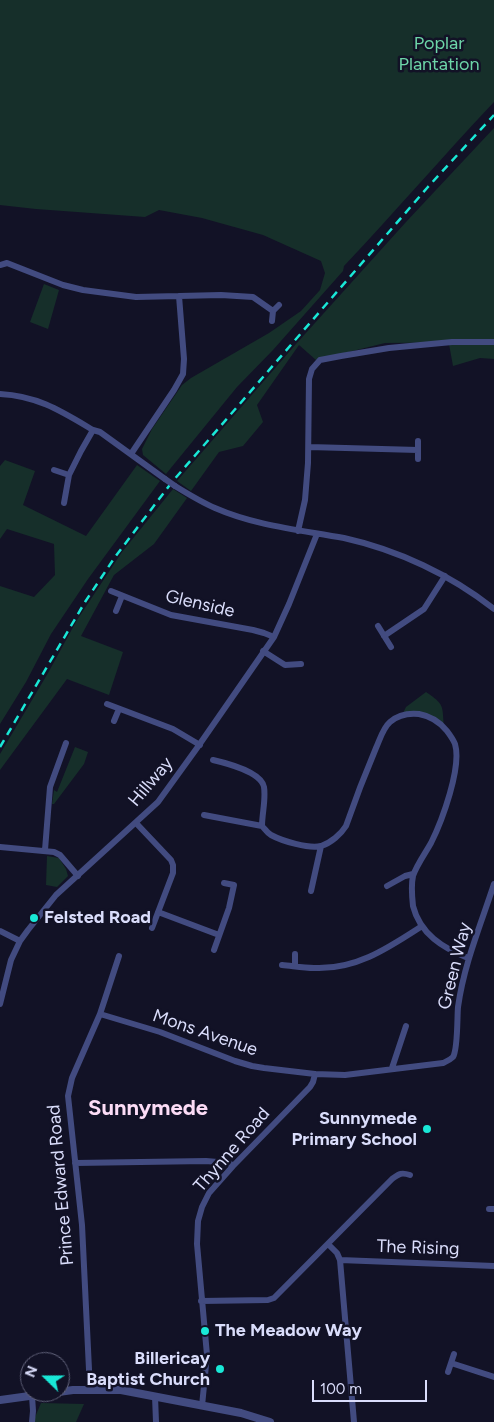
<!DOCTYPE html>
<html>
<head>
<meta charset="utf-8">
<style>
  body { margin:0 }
  #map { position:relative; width:494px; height:1422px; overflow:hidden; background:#121226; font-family:Figtree,sans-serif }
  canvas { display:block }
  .north { position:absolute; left:20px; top:1352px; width:50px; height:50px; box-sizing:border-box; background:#121226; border:1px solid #62637b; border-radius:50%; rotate:292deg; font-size:14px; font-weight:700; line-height:20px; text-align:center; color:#daddfb }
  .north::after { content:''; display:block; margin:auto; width:18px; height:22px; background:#19e8d7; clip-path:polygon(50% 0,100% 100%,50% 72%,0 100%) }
  .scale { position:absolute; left:312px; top:1380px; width:115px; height:22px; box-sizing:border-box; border:2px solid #daddfb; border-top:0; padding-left:6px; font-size:15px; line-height:18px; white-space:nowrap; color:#daddfb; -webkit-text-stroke:4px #121226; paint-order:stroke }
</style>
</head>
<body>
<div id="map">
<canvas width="494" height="1422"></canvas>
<div class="north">N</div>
<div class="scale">100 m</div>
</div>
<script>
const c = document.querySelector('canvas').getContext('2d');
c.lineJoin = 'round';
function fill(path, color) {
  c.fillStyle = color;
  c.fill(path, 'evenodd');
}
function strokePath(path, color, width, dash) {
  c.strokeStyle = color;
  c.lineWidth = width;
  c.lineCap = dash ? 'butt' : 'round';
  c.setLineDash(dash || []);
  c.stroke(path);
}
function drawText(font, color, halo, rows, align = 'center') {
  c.font = font + ' Figtree,sans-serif';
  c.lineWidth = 5;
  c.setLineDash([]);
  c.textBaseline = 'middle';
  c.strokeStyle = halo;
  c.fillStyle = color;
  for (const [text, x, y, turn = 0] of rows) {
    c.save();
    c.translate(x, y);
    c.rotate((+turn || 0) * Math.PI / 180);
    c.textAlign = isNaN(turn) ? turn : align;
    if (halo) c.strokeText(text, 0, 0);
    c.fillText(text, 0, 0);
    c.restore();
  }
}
fill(new Path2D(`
  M 0,0 L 494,0 L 494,102 C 443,156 395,212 344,266 L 343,271 L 273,350 L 237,387 L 166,474 L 143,455 L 142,449 L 152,429 L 182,385 L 191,378 L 269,333 L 301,311 L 320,290 L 325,273 L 321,261 L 263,235 L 202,218 L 159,210 L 145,217 L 36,209 L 0,205 Z
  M 494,128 L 494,342 L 385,343 L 316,360 L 299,345 L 257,405 L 263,422 L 243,446 L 219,452 L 191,491 L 177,481 L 296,344 L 406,222 Z
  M 44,284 L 59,290 L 48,329 L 30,322 Z
  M 449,344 L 494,344 L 494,359 L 480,358 L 453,366 Z
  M 5,460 L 35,471 L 23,505 L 86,536 L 137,465 L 160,481 L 88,579 L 51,634 L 26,682 L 0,724 L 0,586 L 34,597 L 55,575 L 54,544 L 7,529 L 0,539 L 0,466 Z
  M 173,489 L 187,498 L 154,544 L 114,575 L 81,636 L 123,652 L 109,695 L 67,679 L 0,770 L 0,754 L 48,673 L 77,620 L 122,552 Z
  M 426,692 C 445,705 442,705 444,727 L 425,715 L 402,715 L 406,707 Z
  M 75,747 L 88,752 L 84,764 L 54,804 L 52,804 L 54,790 L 57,792 Z
  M 47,856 L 59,858 L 66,869 L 68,876 L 57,887 L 46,885 Z
  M 41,1403 L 84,1404 L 76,1422 L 33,1422 Z`), '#162f2a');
strokePath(new Path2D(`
  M 0,265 L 7,263 L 63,285 L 83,290 L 136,297 L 179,296
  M 272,321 L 273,311
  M 0,394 C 38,396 61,411 93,430 L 100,432 L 165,479
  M 309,447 L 418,450
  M 131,454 L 174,390 L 183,374 L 184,359 L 179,296 L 221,295 L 253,297 L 273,311 L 279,305
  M 418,459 L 418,441
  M 54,470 L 69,475
  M 175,486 C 188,494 201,502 215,508 C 256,526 301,530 344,538 C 398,550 451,575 494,609
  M 64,503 L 69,475 L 81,451 L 93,430
  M 298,531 L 305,500 L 308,463 L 309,379 L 312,369 L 320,360 L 341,356 L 389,348 L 452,342 L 494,342
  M 111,591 L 171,615 L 253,630 L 264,633 L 274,637
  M 116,611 L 122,596
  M 378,626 L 391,647
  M 384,636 L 424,609 L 445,576
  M 263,651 L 285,665 L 301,664
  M 107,704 L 173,729 L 200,745
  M 114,721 L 119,709
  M 213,760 C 226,763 261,772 264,787 C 266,799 262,814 262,826 C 265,829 267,833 271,835 C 282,841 309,849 321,846 C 331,843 341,834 346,826 C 355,800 365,774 376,748 C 380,739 383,728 390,722 C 398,715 409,713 419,714 C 430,716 440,722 447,731 C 450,735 453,739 455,744 C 462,767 442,821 431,843 C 426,852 416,866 413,876 C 411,885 412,897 413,906 C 420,934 443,948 468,958
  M 204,815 L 262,826
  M 136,823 L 171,860 L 173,865 L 173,873 L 152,928
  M 0,847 L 54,852 L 60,855 L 78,876
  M 45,850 L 50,787 L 66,743
  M 387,886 L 405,876 L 413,874
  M 311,891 L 321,846
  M 158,912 L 219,935
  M 0,931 L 20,941
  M 214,950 L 229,908 L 234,885 L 224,883
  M 282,965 C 293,966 303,968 314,968 C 356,970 388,948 422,926
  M 295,966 L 295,954
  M 0,1004 L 11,960 L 20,941 L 28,930 L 56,895 L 158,802 L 197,748 L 274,637 L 289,604 L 317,534
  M 100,1014 L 160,1032 L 235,1061 L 252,1066 L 264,1068 L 315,1074 L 345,1075 L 443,1063 C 447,1061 450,1060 453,1057 C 458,1049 457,1018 458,1007 C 464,964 481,924 494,884
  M 392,1068 L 406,1026
  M 75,1163 L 206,1161 L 229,1163 L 233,1166
  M 489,1209 L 494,1209
  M 328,1244 L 337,1253 L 340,1260 L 354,1422
  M 340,1260 L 494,1266
  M 201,1301 L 268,1300 L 274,1298 L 392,1179 C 399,1174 401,1172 410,1175
  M 451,1363 L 494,1377
  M 448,1372 L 454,1354
  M 90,1390 L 82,1225 L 68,1096 L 72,1078 L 100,1014 L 119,956
  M 155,1396 L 156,1422
  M 202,1406 L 207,1355 L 197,1244 L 198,1221 L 202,1207 L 209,1193 L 233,1166 L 310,1087 L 313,1082 L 315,1074
  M 32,1422 L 33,1411 L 32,1396`), '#424b80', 6);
strokePath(new Path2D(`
  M 0,1400 L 73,1390 L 121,1390 L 241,1413 L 270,1422`), '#424b80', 8);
strokePath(new Path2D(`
  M 0,747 L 85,602 L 115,557 L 172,482 L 427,188 L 494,115`), '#19e8d7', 2.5, [8, 6]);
strokePath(new Path2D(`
  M 165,479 L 175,486`), '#424b80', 6);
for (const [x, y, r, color] of [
  [34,918,5,"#19e8d7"],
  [427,1129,5,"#19e8d7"],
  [205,1331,5,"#19e8d7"],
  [220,1369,5,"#19e8d7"]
]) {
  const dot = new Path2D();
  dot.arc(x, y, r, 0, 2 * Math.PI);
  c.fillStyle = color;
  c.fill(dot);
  strokePath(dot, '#121226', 2);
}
drawText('18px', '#6dd5a8', '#121226', [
  ["Poplar",439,44],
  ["Plantation",439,65]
]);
drawText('18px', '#daddfb', '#121226', [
  ["Glenside",200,604,13],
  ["Hillway",151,782,-50],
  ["Green Way",455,966,-76],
  ["Mons Avenue",205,1033,19],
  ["Thynne Road",232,1150,-49],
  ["Prince Edward Road",61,1185,-95],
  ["The Rising",418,1248,2]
]);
drawText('bold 18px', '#daddfb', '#121226', [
  ["Felsted Road",44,918],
  ["Sunnymede",417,1119,"right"],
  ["Primary School",417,1140,"right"],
  ["The Meadow Way",215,1331],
  ["Billericay",210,1359,"right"],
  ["Baptist Church",210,1380,"right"]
], 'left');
drawText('bold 22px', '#fcdcf6', '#121226', [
  ["Sunnymede",148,1109]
]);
</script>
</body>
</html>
